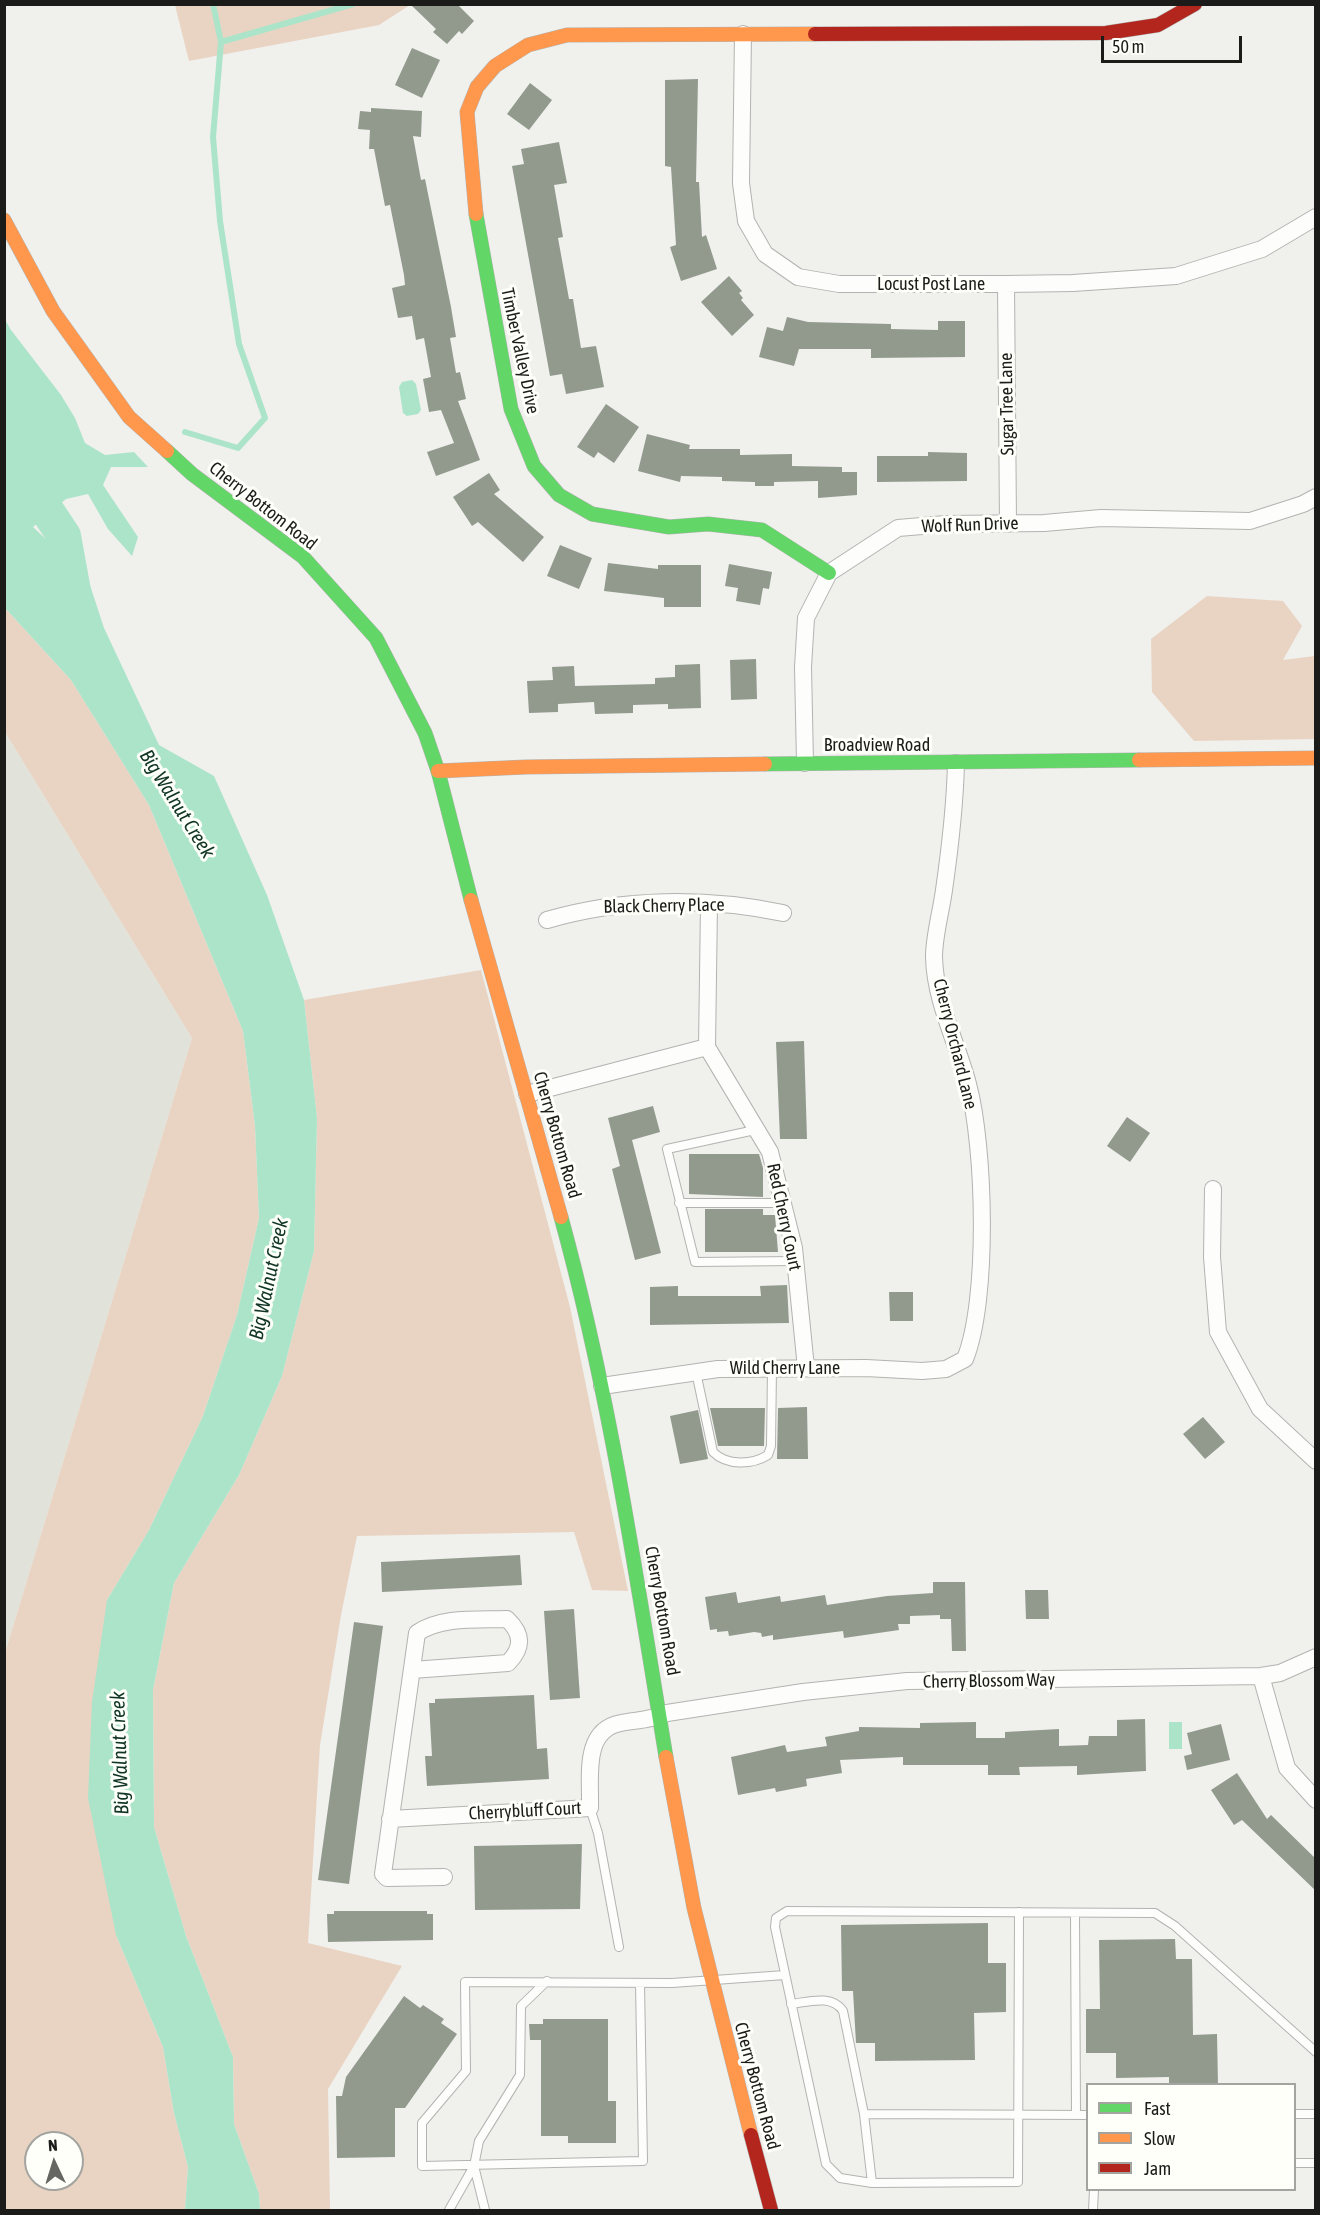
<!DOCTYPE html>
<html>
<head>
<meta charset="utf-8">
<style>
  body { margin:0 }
  #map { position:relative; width:1320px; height:2215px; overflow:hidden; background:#f0f0ed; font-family:"Asap Condensed",sans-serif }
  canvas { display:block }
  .frame { position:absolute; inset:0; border:6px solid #1b1b19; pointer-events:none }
  .legend { position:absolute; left:1086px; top:2083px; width:210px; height:108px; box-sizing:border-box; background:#fefff9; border:2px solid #a3a49f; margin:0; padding:8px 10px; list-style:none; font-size:18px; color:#1b1b19 }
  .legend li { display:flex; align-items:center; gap:12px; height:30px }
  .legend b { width:30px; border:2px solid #a3a49f }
  .north { position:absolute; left:24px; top:2131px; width:60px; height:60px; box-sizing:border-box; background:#fefff9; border:2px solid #a3a49f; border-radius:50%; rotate:356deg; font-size:16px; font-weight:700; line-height:24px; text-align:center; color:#1b1b19 }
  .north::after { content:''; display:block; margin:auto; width:21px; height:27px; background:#666663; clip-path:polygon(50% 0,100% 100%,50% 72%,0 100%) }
  .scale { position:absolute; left:1101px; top:36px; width:141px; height:27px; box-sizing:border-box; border:3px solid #1b1b19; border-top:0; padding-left:8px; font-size:18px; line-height:21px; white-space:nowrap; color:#1b1b19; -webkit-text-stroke:4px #fefff9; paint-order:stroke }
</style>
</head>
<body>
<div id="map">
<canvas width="1320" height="2215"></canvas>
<div class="frame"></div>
<ul class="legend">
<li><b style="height:8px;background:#63d668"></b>Fast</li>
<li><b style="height:8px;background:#ff974d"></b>Slow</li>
<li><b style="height:8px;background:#b3261e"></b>Jam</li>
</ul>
<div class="north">N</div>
<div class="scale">50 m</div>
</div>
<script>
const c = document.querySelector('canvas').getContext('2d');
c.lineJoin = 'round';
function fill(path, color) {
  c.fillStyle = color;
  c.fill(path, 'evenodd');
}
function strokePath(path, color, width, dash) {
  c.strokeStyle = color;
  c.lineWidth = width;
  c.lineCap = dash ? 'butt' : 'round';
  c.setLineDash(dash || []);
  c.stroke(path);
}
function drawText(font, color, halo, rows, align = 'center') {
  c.font = font + ' "Asap Condensed",sans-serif';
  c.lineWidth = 6;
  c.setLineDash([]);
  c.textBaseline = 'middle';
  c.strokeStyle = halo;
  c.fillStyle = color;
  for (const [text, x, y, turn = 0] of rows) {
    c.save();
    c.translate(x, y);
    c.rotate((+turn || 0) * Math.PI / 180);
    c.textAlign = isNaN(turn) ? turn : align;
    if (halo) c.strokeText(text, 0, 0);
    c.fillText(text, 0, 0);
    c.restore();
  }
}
fill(new Path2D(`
  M 5,732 L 192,1038 L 5,1653 Z`), '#e1e2d9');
fill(new Path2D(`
  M 175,5 L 175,4 L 410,5 L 379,25 L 189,61 Z
  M 1207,596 L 1283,601 L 1302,626 L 1283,660 L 1315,656 L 1315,739 L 1194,741 L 1152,692 L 1151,639 Z
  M 5,608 L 71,680 L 149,805 L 243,1031 L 255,1126 L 259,1218 L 237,1315 L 203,1416 L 149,1530 L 107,1600 L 116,1935 L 163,2047 L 174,2113 L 188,2167 L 185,2210 L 5,2210 L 5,1653 L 192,1038 L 5,732 ZM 36,2143 L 72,2143 L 72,2179 L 36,2179 Z
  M 481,970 L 570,1307 L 628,1591 L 592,1590 L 574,1532 L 357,1536 L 341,1615 L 320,1745 L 308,1943 L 402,1966 L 328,2089 L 330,2210 L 260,2210 L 259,2194 L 234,2124 L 233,2057 L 186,1936 L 154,1827 L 153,1690 L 174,1583 L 239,1475 L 282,1376 L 314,1251 L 317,1118 L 304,1000 Z`), '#e9d4c3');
fill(new Path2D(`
  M 4,318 L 11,330 L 61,395 L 75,418 L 85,443 L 105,455 L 134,452 L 148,467 L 111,467 L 103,485 L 138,537 L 132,556 L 108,529 L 88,494 L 66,499 L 33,527 L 88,579 L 104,628 L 159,745 L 214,776 L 267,895 L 304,1000 L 317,1118 L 314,1251 L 282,1376 L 239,1475 L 174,1583 L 153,1690 L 154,1827 L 186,1936 L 233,2057 L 234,2124 L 259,2194 L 260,2210 L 185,2210 L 188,2167 L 174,2113 L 163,2047 L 116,1935 L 88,1798 L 92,1702 L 107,1600 L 149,1530 L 203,1416 L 237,1315 L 259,1218 L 255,1126 L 243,1031 L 149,805 L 71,680 L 5,608 Z
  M 412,380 L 416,384 L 421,410 L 418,414 L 407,416 L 403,413 L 399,387 L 402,382 Z
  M 1169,1722 L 1182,1722 L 1182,1749 L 1169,1749 Z`), '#ace4ca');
strokePath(new Path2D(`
  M 221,42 L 353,4
  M 185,432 L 238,448 L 265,418 L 239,344 L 220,221 L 213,137 L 221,42 L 213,4`), '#ace4ca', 6);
strokePath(new Path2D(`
  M 4,455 L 32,488 L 64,536 L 77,608`), '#ace4ca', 34);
fill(new Path2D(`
  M 410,4 L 457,4 L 474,21 L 462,34 L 459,31 L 447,44 L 433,32 L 436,29 Z
  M 412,48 L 440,60 L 422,98 L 395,85 Z
  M 698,79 L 696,182 L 699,182 L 702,237 L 706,235 L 717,269 L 681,281 L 670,247 L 676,245 L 671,167 L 665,166 L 665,80 Z
  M 530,83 L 552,100 L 529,130 L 507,114 Z
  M 371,108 L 422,111 L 421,137 L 413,136 L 421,180 L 425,179 L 451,307 L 456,337 L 450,338 L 456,373 L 460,372 L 466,399 L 458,401 L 480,460 L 436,476 L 427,452 L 454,443 L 441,410 L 429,412 L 423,379 L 431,377 L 424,338 L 416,340 L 412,316 L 398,318 L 392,288 L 405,285 L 404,275 L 390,205 L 385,206 L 374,149 L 369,149 L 370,130 L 358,129 L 360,111 L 371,112 Z
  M 559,142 L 567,183 L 554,185 L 563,237 L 558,238 L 569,299 L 573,299 L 581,348 L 596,346 L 604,387 L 566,394 L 562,374 L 550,376 L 512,166 L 524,164 L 521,149 Z
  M 729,276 L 742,291 L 739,293 L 743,298 L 741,300 L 754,315 L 732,336 L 701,302 Z
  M 787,317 L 808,322 L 891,324 L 891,329 L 938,330 L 938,321 L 965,321 L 965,357 L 871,358 L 871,349 L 799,349 L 794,366 L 759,357 L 767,327 L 783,331 Z
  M 606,404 L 639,427 L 614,463 L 598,452 L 594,458 L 577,447 Z
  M 647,434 L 690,445 L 689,449 L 740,449 L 740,455 L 792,454 L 792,466 L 842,467 L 842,472 L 857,472 L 857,495 L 818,498 L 818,481 L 774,482 L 774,486 L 755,486 L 755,482 L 722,481 L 722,477 L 681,476 L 680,482 L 638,471 Z
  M 928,452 L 967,453 L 967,481 L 877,482 L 877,456 L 928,456 Z
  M 489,473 L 500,490 L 494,494 L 544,537 L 523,562 L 478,522 L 472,526 L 453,497 Z
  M 560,545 L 592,558 L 579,589 L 547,576 Z
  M 608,563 L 658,569 L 658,565 L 701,565 L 701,607 L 664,607 L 664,598 L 604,591 Z
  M 729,564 L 772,572 L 769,589 L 763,588 L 760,605 L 736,601 L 738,588 L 725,586 Z
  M 756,659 L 757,699 L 731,700 L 730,660 Z
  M 700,664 L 701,708 L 668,709 L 668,704 L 633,705 L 633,713 L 595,714 L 594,702 L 558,704 L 558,712 L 529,713 L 527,681 L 553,680 L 552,667 L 574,666 L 575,686 L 655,684 L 655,678 L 675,677 L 675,665 Z
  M 804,1041 L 807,1139 L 780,1139 L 776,1042 Z
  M 653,1106 L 660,1132 L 632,1140 L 661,1253 L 635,1260 L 612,1169 L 620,1166 L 608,1118 Z
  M 1127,1117 L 1150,1133 L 1130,1162 L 1107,1146 Z
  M 689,1154 L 759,1154 L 763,1168 L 763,1197 L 689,1194 Z
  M 705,1209 L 763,1209 L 763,1215 L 775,1215 L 778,1252 L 705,1252 Z
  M 787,1285 L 789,1323 L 650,1325 L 650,1287 L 678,1286 L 678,1296 L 761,1296 L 760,1286 Z
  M 889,1292 L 913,1292 L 913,1321 L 890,1321 Z
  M 807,1407 L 808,1459 L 777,1459 L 778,1408 Z
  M 710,1408 L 765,1408 L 764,1446 L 718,1446 Z
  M 698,1410 L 708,1459 L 680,1464 L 670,1416 Z
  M 1203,1417 L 1225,1442 L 1205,1459 L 1183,1434 Z
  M 520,1555 L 522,1585 L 382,1592 L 381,1562 Z
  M 933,1582 L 965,1582 L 966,1651 L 952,1651 L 951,1619 L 940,1619 L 940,1615 L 910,1616 L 910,1624 L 898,1624 L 899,1630 L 844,1638 L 843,1631 L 773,1640 L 773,1635 L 762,1637 L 761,1633 L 754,1632 L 729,1636 L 728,1631 L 717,1632 L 717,1629 L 710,1630 L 705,1597 L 736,1592 L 738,1603 L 780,1596 L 781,1602 L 825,1595 L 827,1605 L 887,1596 L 933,1593 Z
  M 1025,1590 L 1048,1590 L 1049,1619 L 1026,1619 Z
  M 574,1609 L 580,1698 L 550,1700 L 544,1611 Z
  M 354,1622 L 383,1626 L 349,1884 L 318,1880 Z
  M 534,1695 L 537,1749 L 547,1748 L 549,1779 L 427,1786 L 425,1756 L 432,1756 L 429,1703 L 435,1703 L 435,1699 Z
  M 1145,1719 L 1146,1771 L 1077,1775 L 1077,1766 L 1019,1767 L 1020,1775 L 988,1775 L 988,1765 L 903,1765 L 903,1757 L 840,1760 L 842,1773 L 806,1779 L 807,1786 L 776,1792 L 775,1788 L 738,1795 L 731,1757 L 785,1745 L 787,1752 L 827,1746 L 825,1737 L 859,1731 L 859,1727 L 920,1728 L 920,1723 L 976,1722 L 976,1738 L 1005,1738 L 1005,1732 L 1059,1729 L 1059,1746 L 1088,1745 L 1089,1736 L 1117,1736 L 1117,1720 Z
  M 1221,1724 L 1230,1760 L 1187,1770 L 1184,1756 L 1192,1754 L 1187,1733 Z
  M 1237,1773 L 1267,1819 L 1271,1815 L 1316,1859 L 1316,1891 L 1242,1820 L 1234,1825 L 1211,1790 Z
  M 582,1844 L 580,1909 L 475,1910 L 474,1846 Z
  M 334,1911 L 427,1911 L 427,1914 L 433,1914 L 433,1940 L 328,1942 L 327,1914 L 334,1914 Z
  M 988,1923 L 988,1963 L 1006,1963 L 1006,2012 L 974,2013 L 975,2060 L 875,2061 L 875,2043 L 856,2043 L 853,1991 L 842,1991 L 841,1925 Z
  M 1175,1939 L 1176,1959 L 1192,1959 L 1193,2035 L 1217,2034 L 1218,2085 L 1169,2085 L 1169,2077 L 1116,2078 L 1116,2053 L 1086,2053 L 1086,2009 L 1100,2009 L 1099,1940 Z
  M 404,1996 L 420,2008 L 423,2005 L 444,2019 L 441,2023 L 457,2034 L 405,2108 L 395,2108 L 395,2157 L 337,2158 L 336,2096 L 342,2096 L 346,2077 Z
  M 543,2019 L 608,2019 L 608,2101 L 616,2101 L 616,2143 L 568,2143 L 568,2136 L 541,2136 L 541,2040 L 530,2040 L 529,2024 L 543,2024 Z`), '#929a8e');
const lane = new Path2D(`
  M 755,1130 L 667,1149 L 695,1262 L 795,1261
  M 679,1203 L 784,1203
  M 696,1372 L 713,1452 C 727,1466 752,1465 768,1455 L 771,1446 L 772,1368
  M 590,1808 L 598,1833 L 619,1947
  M 1019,1912 L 1018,2182 L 872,2183 L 840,2178 L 826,2164 L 775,1927 L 776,1918 L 787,1911 L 1155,1913 L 1175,1926 L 1316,2052
  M 1075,1913 L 1076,2115
  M 640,1983 L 643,2161 L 422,2166 L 422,2123 L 466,2071 L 465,1982 L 672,1983 L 785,1975
  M 791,2004 C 808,2002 832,1994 843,2011 L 864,2114 L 872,2183
  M 864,2114 L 1088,2115
  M 1294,2114 L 1316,2114
  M 1294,2163 L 1316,2163
  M 474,2166 L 485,2210
  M 449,2210 L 474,2166 L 479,2141 L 520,2075 L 521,2006 L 547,1981
  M 1093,2210 L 1094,2190`);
const street = new Path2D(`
  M 743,34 L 741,183 L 746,221 L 765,254 L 798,277 L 839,284 L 1006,284 L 1073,283 L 1176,276 L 1262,249 L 1316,217
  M 1006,284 L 1008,524
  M 805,763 L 803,667 L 806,618 L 829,573 L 898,528 L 946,524 L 1044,523 L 1101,518 L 1250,521 L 1303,504 L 1316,497
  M 709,904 L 707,1047 L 770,1152 L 794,1248 L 806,1368
  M 547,920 C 623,898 705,897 783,913
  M 527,1094 L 707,1047
  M 1213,1189 L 1212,1257 L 1218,1332 L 1260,1409 L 1316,1461
  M 602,1386 L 718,1369 L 866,1368 L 922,1371 L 946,1369 L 965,1359 C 989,1300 985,1147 968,1084 C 957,1042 935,1002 934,957 C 934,936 941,912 944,890 C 950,848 955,806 956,763
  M 412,1670 L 508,1663 C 523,1648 523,1634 507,1619 C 478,1620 442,1616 417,1633 L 383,1874 L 387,1878 L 444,1877
  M 1261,1676 L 1287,1768 L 1316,1800
  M 390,1819 L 590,1808 C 591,1778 582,1730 621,1723 C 637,1720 652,1720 667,1713 L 803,1692 L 907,1681 L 1261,1676 L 1280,1673 L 1316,1657`);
const fast = new Path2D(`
  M 476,214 L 511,409 L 534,466 L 559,495 L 592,514 L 669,527 L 708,524 L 762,530 L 829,573
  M 167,451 L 192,474 L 303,557 L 376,638 L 425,733 L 438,771 L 471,900
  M 765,764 L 1139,760
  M 561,1217 C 610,1395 636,1576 666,1757`);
const slow = new Path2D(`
  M 476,214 L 467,112 L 477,87 L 495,66 L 528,45 L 567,35 L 815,34
  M 4,220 L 53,311 L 129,417 L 167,451
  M 1139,760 L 1316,758
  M 438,771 L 526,767 L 765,764
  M 471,900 L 561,1217
  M 666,1757 L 694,1908 L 751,2135`);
const jam = new Path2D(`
  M 815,34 L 1106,33 L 1158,25 L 1195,4
  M 751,2135 L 771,2210`);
strokePath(lane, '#b3b3b1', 10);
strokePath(street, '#b3b3b1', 18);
strokePath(fast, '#b3b3b1', 15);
strokePath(slow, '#b3b3b1', 15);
strokePath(jam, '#b3b3b1', 15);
strokePath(lane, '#fdfdfc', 8);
strokePath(street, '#fdfdfc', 16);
strokePath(fast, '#63d668', 14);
strokePath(slow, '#ff974d', 14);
strokePath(jam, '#b3261e', 14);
drawText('18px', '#1b1b19', '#fefff9', [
  ["Locust Post Lane",931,284],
  ["Timber Valley Drive",520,351,78],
  ["Sugar Tree Lane",1007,404,-91],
  ["Cherry Bottom Road",263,506,38],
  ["Wolf Run Drive",970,525,-2],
  ["Broadview Road",877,745],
  ["Black Cherry Place",664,906,-1],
  ["Cherry Orchard Lane",955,1044,76],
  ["Cherry Bottom Road",557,1135,74],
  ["Red Cherry Court",784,1217,78],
  ["Wild Cherry Lane",785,1368],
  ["Cherry Bottom Road",662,1611,80],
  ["Cherry Blossom Way",989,1681,-1],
  ["Cherrybluff Court",525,1811,-3],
  ["Cherry Bottom Road",757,2086,75]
]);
drawText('italic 20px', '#103426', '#fefff9', [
  ["Big Walnut Creek",177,804,58],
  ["Big Walnut Creek",269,1279,-78],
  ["Big Walnut Creek",120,1753,-92]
]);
</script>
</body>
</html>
